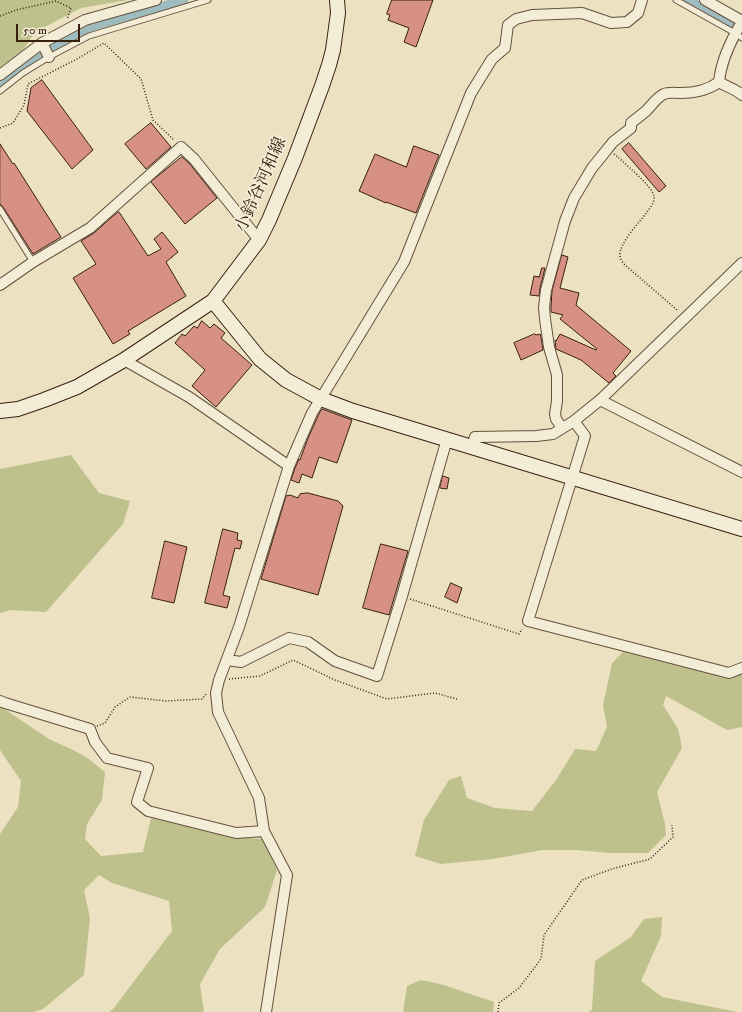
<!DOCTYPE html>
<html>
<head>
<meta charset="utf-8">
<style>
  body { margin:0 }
  #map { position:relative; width:742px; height:1012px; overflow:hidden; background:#ece2c1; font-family:"IM FELL DW Pica",serif }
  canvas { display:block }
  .scale { position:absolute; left:16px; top:24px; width:64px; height:18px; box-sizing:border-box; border:2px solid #38200f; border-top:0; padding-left:5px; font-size:12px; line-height:14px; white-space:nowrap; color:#38200f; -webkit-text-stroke:3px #f3ecd7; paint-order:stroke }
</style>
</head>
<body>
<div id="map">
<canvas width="742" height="1012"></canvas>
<div class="scale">50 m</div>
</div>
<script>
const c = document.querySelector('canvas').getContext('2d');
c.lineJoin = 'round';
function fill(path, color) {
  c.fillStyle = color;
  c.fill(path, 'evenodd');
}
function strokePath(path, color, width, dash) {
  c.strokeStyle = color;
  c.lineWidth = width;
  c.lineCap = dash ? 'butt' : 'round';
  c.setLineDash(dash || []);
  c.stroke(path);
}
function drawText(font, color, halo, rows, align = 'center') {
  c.font = font + ' "IM FELL DW Pica","Noto Serif JP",serif';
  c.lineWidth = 3.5;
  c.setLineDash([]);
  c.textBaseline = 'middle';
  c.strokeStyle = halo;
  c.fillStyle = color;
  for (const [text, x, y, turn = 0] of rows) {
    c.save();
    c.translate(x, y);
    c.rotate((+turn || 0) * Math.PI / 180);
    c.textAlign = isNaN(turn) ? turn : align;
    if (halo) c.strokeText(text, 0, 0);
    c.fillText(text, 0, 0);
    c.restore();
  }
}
fill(new Path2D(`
  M 0,0 L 128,0 L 81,8 L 35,32 L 23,50 L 0,67 Z
  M 71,455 L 99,493 L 130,501 L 123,524 L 46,612 L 11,610 L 0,613 L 0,469 Z
  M 627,648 L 730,677 L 742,674 L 742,727 L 727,730 L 666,696 L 663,705 L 678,729 L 682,748 L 657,792 L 665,824 L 666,835 L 648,853 L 611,853 L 576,850 L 542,850 L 493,859 L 441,864 L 415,856 L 424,820 L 449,780 L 461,776 L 467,798 L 495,808 L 532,811 L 556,780 L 575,749 L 596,751 L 607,727 L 603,705 L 612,663 Z
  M 0,706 L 49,739 L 73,750 L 86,757 L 105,772 L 102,800 L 87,824 L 85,839 L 101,856 L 143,852 L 151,818 L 191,826 L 235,837 L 263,839 L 277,870 L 265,907 L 220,949 L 200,984 L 204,1012 L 109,1012 L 113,1009 L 172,931 L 169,901 L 112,883 L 99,875 L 84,890 L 90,918 L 84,975 L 43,1009 L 34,1012 L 0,1012 L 0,834 L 18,807 L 21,781 L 0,750 Z
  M 662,917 L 661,936 L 641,981 L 662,997 L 737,1012 L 588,1012 L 592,1010 L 595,961 L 631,937 L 644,919 Z
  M 421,980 L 444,985 L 494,1002 L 493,1012 L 403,1012 L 407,986 Z`), '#bfc18d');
strokePath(new Path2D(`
  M 689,0 L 742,31
  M 0,83 L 20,67 L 91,27 L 184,0`), '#9ebbbd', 9);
const building = new Path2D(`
  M 392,0 L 433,0 L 416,47 L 404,42 L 409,28 L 388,20 L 390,15 L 387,14 Z
  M 42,80 L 93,150 L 72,169 L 27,111 L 31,88 Z
  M 151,123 L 171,147 L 146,169 L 125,144 Z
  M 629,143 L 666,186 L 659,192 L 622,149 Z
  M 0,144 L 13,164 L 14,163 L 61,237 L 33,254 L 3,207 L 0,204 Z
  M 414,146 L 439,155 L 416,213 L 386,202 L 386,203 L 359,191 L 375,154 L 406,167 Z
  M 182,157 L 189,163 L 217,198 L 185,224 L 151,182 Z
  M 119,212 L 148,256 L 161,249 L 154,239 L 162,232 L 178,252 L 166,262 L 186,296 L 128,331 L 130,334 L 113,344 L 73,278 L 96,264 L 81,241 L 94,233 L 112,217 Z
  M 562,255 L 568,257 L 560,288 L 579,293 L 576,305 L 631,351 L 613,373 L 616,376 L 609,383 L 581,360 L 556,349 L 555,340 L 556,341 L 560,334 L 596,350 L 597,349 L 560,319 L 563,315 L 551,312 L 551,307 L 552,291 Z
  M 542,268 L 545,268 L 540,288 L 539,296 L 530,295 L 534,276 L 539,277 Z
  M 202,321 L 210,328 L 214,324 L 225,333 L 221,338 L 252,365 L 216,407 L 192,386 L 205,370 L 175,343 L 182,334 L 185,336 L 194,326 L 197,328 Z
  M 535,334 L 536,335 L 540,334 L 541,337 L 543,350 L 521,360 L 514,343 Z
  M 322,409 L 352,420 L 337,463 L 319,457 L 312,478 L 302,474 L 299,483 L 291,480 L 295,468 L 299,459 L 300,460 L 308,438 L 318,416 Z
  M 443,476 L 449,478 L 447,489 L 440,488 Z
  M 308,493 L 338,501 L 343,506 L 318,595 L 261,579 L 286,496 L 290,495 L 298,498 L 300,494 Z
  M 223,529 L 238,533 L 237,540 L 242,541 L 240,549 L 235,548 L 223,595 L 230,597 L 227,608 L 205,603 Z
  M 165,541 L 187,547 L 174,603 L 152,598 Z
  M 381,544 L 408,551 L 389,615 L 363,608 Z
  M 451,583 L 462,588 L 457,603 L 445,597 Z`);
fill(building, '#d69184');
strokePath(building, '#38200f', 1);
const lane = new Path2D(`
  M 676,0 L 735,33 L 742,38
  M 0,91 L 23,73 L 49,57 L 89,36 L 208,0
  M 0,209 L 33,262`);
const street = new Path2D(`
  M 705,0 L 742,21
  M 42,43 L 49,57
  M 0,75 L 42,43 L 85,20 L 156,0
  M 719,82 C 728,88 733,87 742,95
  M 0,285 L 33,262 L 90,228 L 181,147 L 194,159 L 259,240
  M 124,360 L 189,397 L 289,466
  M 600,400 L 742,472
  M 574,421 L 585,436 L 528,621 L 729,673 L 742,668
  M 562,428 L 556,419 L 555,414 L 557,401 L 557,375 L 549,347 L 545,319 L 544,307 L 546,290 L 565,221 L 574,198 L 592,168 L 601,157 L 613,142 L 631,128 L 631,123 C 636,119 641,115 646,111 C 652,105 657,97 664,94 C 669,92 675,93 680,93 C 694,93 707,91 719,82 C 721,61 731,40 742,22
  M 472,447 L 475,437 L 536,436 L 553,434 L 574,421 L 600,400 L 742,263
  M 227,660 L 241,662 L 289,638 L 308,642 L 335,661 L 377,676 L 402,596 L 447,439
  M 0,701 L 5,703 L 90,729 L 95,742 L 107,758 L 148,768 L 137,802 L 148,811 L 236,833 L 264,831
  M 266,1012 L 287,875 L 264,831 L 259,798 L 218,712 L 216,693 L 219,680 L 239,627 L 289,466 L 312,413 L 404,262 L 471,93 L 492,59 L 505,48 L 508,25 L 516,19 L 532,15 L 582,13 L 611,23 L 627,22 L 638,13 L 642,0`);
const secondary = new Path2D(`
  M 213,301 L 260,359 L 286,380 L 321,399 L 353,411 L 742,529
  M 0,411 L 18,409 L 44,400 L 77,387 L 124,360 L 213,301 L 259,240 L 269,220 L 295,158 L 322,86 L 329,65 L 333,50 L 338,13 L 337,0`);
strokePath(lane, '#65503c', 7);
strokePath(street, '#65503c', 12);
strokePath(secondary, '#38200f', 16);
strokePath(new Path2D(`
  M 0,16 L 16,10 L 56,1 L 71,8 L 67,19
  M 0,128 L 13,123 L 24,105 L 28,84 L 77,59 L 104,43 L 141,79 L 153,120 L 174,140
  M 614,154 L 618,157 C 626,165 652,186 654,196 C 655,202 650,208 647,212 C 639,223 618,244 620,257 C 621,260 623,263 625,265 L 676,309 L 678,311
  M 410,599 L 519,634 L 522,629
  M 229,679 L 260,676 L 293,660 L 335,680 L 387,699 L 435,693 L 457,699
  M 97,726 L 105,723 L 115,707 L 130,697 L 166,701 L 202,699 L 207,693
  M 498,1012 L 499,1003 L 519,988 L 541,959 L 544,935 L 582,880 L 612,869 L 650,859 L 673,837 L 672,825`), '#38200f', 1.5, [1, 2]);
strokePath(lane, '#f3ecd7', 5);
strokePath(street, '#f3ecd7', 10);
strokePath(secondary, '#f3ecd7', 14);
drawText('17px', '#38200f', '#f3ecd7', [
  ["小鈴谷河和線",262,185,-66]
]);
</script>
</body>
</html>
